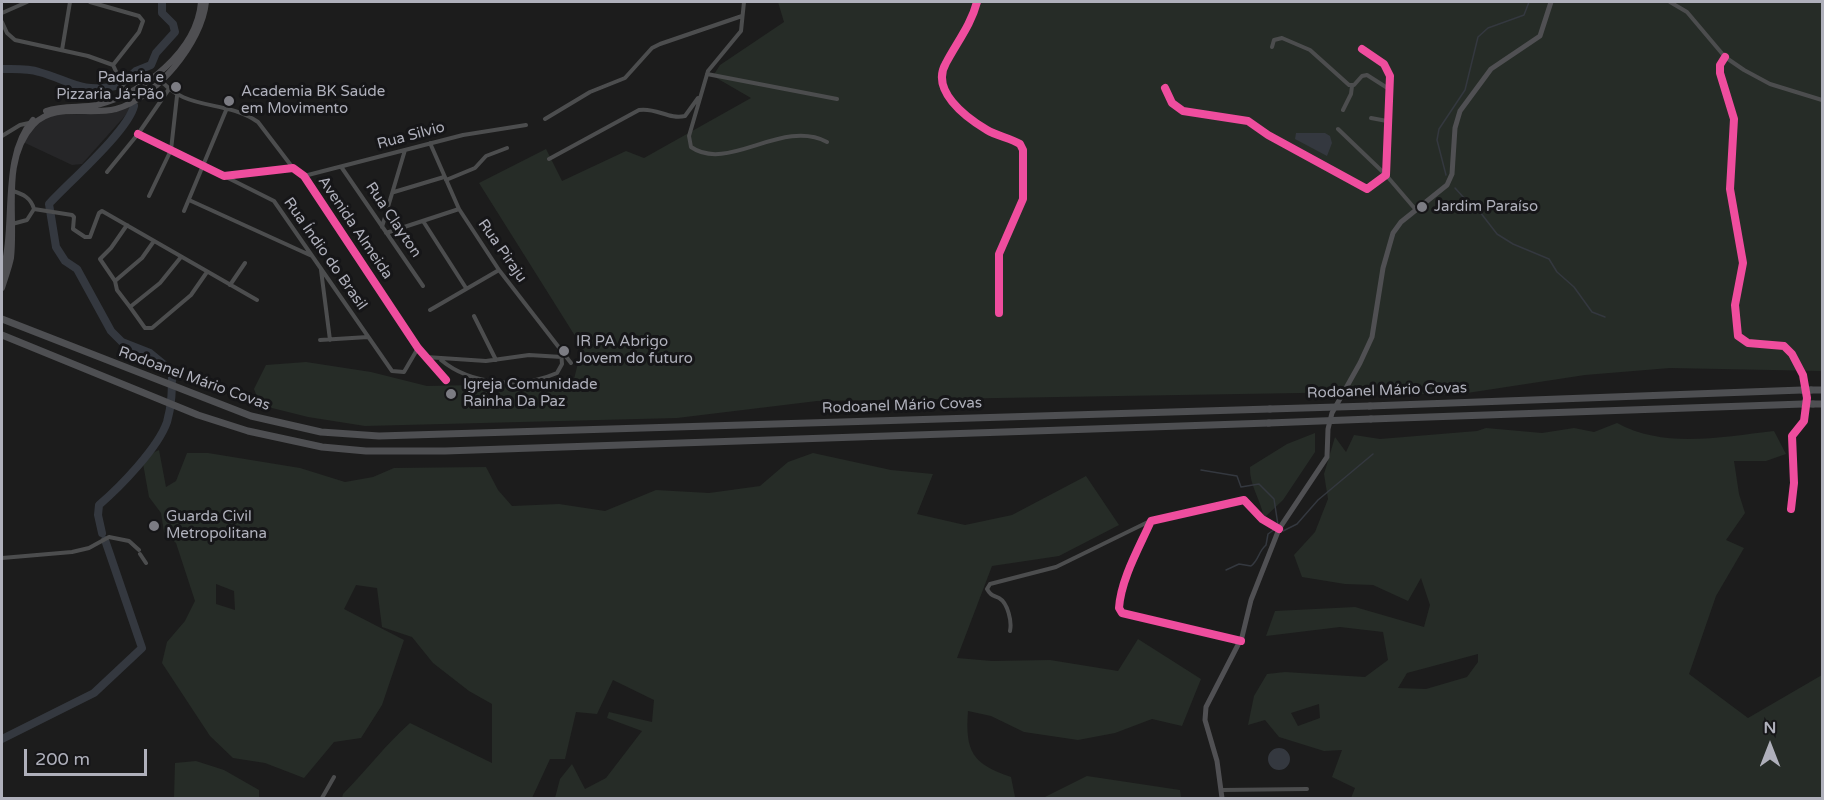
<!DOCTYPE html>
<html>
<head>
<meta charset="utf-8">
<style>
  body { margin:0 }
  #map { position:relative; width:1824px; height:800px; overflow:hidden; background:#1c1c1c; font-family:"Varela Round",sans-serif }
  canvas { display:block }
  .frame { position:absolute; inset:0; border:3px solid #afb0bb; pointer-events:none }
  .north { position:absolute; left:1740px; top:716px; width:60px; height:60px; -webkit-text-stroke:4px #161618; paint-order:stroke; rotate:0deg; font-size:16px; font-weight:700; line-height:24px; text-align:center; color:#afb0bb }
  .north::after { content:''; display:block; margin:auto; width:21px; height:27px; background:#afb0bb; clip-path:polygon(50% 0,100% 100%,50% 72%,0 100%) }
  .scale { position:absolute; left:24px; top:749px; width:123px; height:27px; box-sizing:border-box; border:3px solid #afb0bb; border-top:0; padding-left:8px; font-size:18px; line-height:21px; white-space:nowrap; color:#afb0bb; -webkit-text-stroke:4px #161618; paint-order:stroke }
</style>
</head>
<body>
<div id="map">
<canvas width="1824" height="800"></canvas>
<div class="frame"></div>
<div class="north">N</div>
<div class="scale">200 m</div>
</div>
<script>
const c = document.querySelector('canvas').getContext('2d');
c.lineJoin = 'round';
function fill(path, color) {
  c.fillStyle = color;
  c.fill(path, 'evenodd');
}
function strokePath(path, color, width, dash) {
  c.strokeStyle = color;
  c.lineWidth = width;
  c.lineCap = dash ? 'butt' : 'round';
  c.setLineDash(dash || []);
  c.stroke(path);
}
function drawText(font, color, halo, rows, align = 'center') {
  c.font = font + ' "Varela Round",sans-serif';
  c.lineWidth = 6;
  c.setLineDash([]);
  c.textBaseline = 'middle';
  c.strokeStyle = halo;
  c.fillStyle = color;
  for (const [text, x, y, turn = 0] of rows) {
    c.save();
    c.translate(x, y);
    c.rotate((+turn || 0) * Math.PI / 180);
    c.textAlign = isNaN(turn) ? turn : align;
    if (halo) c.strokeText(text, 0, 0);
    c.fillText(text, 0, 0);
    c.restore();
  }
}
fill(new Path2D(`
  M 130,105 L 131,109 L 82,164 L 72,165 L 23,142 L 34,126 L 52,115 L 114,113 Z`), '#262628');
fill(new Path2D(`
  M 778,2 L 1822,2 L 1822,371 L 1670,368 L 1585,375 L 1454,395 L 1361,392 L 817,401 L 677,418 L 365,426 L 308,417 L 260,405 L 254,389 L 266,365 L 306,362 L 371,372 L 427,386 L 573,383 L 582,347 L 479,183 L 546,149 L 562,181 L 626,151 L 644,158 L 751,98 L 713,76 L 720,65 L 784,22 Z
  M 1617,423 C 1665,449 1721,437 1774,431 L 1786,454 L 1766,461 L 1734,461 L 1739,494 L 1745,513 L 1726,540 L 1744,548 L 1716,596 L 1689,674 L 1748,718 L 1822,675 L 1822,798 L 1351,798 L 1355,788 L 1332,777 L 1342,750 L 1324,751 L 1279,737 L 1265,720 L 1248,725 L 1254,696 L 1267,674 L 1285,672 L 1365,677 L 1388,660 L 1383,632 L 1340,627 L 1266,636 L 1275,611 L 1355,607 L 1424,627 L 1430,605 L 1421,578 L 1408,601 L 1373,585 L 1345,584 L 1302,577 L 1294,555 L 1315,532 L 1328,499 L 1324,474 L 1335,437 L 1346,452 L 1354,435 L 1380,439 L 1477,431 L 1486,428 L 1542,433 L 1574,428 L 1594,432 ZM 1478,654 L 1478,662 L 1467,677 L 1426,689 L 1398,688 L 1407,673 ZM 1319,704 L 1320,718 L 1298,726 L 1291,713 Z
  M 1315,433 L 1315,452 L 1283,500 L 1264,518 C 1261,500 1249,485 1250,467 L 1287,444 Z
  M 159,450 L 166,487 L 176,481 L 187,453 L 208,453 L 300,468 L 345,482 L 373,477 L 394,468 L 486,467 L 498,490 L 512,506 L 559,504 L 605,511 L 656,490 L 709,493 L 760,486 L 788,462 L 813,453 L 891,470 L 933,474 L 917,514 L 965,525 L 1012,515 L 1086,476 L 1119,525 L 1059,556 L 992,566 L 957,658 L 992,661 L 1050,660 L 1118,671 L 1138,639 L 1201,679 L 1182,726 L 1152,719 L 1115,733 L 1078,740 L 1024,732 L 991,716 L 968,711 C 965,751 972,764 1011,777 L 1015,797 L 1020,798 L 555,798 L 560,779 L 572,764 L 585,789 L 606,778 L 642,731 L 607,718 L 609,712 L 652,722 L 654,700 L 613,680 L 597,714 L 576,712 L 565,759 L 550,759 L 532,798 L 342,798 L 343,794 C 366,771 385,745 410,723 L 492,763 L 492,704 L 469,691 L 433,663 L 412,637 L 382,627 L 377,588 L 356,585 L 344,609 L 404,640 L 382,705 L 361,738 L 334,742 L 304,778 L 265,763 L 233,758 L 210,736 L 162,663 L 167,642 L 185,621 L 195,601 L 176,543 L 164,532 L 161,513 L 149,497 L 142,458 ZM 216,584 L 234,591 L 235,610 L 216,604 Z
  M 196,761 L 224,770 L 259,790 L 259,798 L 174,798 L 175,763 Z
  M 1087,776 L 1180,790 L 1181,798 L 1043,798 Z`), '#262c27');
fill(new Path2D(`
  M 1296,133 L 1325,133 L 1330,136 L 1332,143 L 1327,156 L 1295,139 Z
  M1268 759a11 11 0 1 1 22 0a11 11 0 1 1-22 0Z`), '#34383f');
strokePath(new Path2D(`
  M 1446,175 L 1437,140 L 1439,129 L 1465,90 L 1478,37 L 1488,28 L 1524,15 L 1529,2
  M 1455,188 L 1475,210 L 1480,212 L 1497,234 L 1513,244 L 1549,259 L 1557,272 L 1574,287 L 1592,312 L 1605,317
  M 1201,470 L 1237,476 L 1241,487 L 1259,484 L 1274,499 L 1278,525
  M 1283,531 L 1297,524 L 1318,500 L 1373,454
  M 1226,570 L 1239,564 L 1251,566 C 1259,560 1258,552 1266,545 L 1268,534 L 1275,529`), '#34383f', 1.5);
strokePath(new Path2D(`
  M 2,69 C 13,69 28,68 39,72 C 69,80 81,94 115,86
  M 124,82 L 136,71 L 151,65 L 156,53 L 175,32 L 173,24 L 162,13 L 162,2
  M 102,533 L 98,515 L 99,505 C 120,487 158,448 167,422 C 172,405 172,389 172,371 L 150,353 L 122,342 L 111,331 L 77,269 L 65,261 L 56,247 L 49,204 C 68,183 128,131 134,106
  M 2,739 L 94,693 L 142,648 L 105,540`), '#34383f', 8);
strokePath(new Path2D(`
  M 90,2 L 139,16 L 143,21 L 139,32 L 113,65
  M 744,2 L 741,31 L 708,71 L 689,136 L 691,147 C 728,173 782,118 827,142
  M 977,2 C 971,25 957,42 946,63 C 930,90 965,117 987,130 C 997,136 1010,138 1020,144 L 1023,150 L 1023,199 L 999,254 L 999,313
  M 1670,2 L 1687,12 L 1725,57 L 1744,70 L 1770,84 L 1822,100
  M 2,13 L 27,2
  M 2,22 L 7,33 L 15,40 L 88,56 L 113,65 L 126,93
  M 1272,47 L 1274,40 L 1282,38 L 1310,50 L 1349,85 L 1354,85 L 1362,76 L 1367,75 L 1389,89
  M 62,50 L 70,2
  M 1725,57 L 1720,65 L 1720,73 L 1734,119 L 1730,189 L 1743,263 L 1735,305 L 1738,336 L 1748,343 L 1784,346 L 1792,354 L 1803,375 L 1807,398 L 1804,421 L 1792,436 L 1794,483 L 1791,509
  M 707,74 L 837,99
  M 157,76 C 185,113 223,98 258,122 L 293,168
  M 1165,88 L 1172,103 L 1183,111 L 1248,121 L 1268,135 L 1367,189 L 1386,175 L 1390,76 L 1384,64 L 1362,49
  M 1343,110 L 1351,94 L 1352,86
  M 1371,118 L 1387,121
  M 545,119 L 590,92 L 625,78 L 652,48 L 660,44 L 742,16
  M 1338,129 L 1386,175 L 1416,210
  M 138,134 L 224,176 L 293,168 L 304,176 L 418,348 L 446,380
  M 2,136 L 20,125 L 29,123
  M 430,143 L 459,209 L 499,270 L 571,363
  M 549,159 L 639,110 C 656,107 669,120 685,116 L 698,98
  M 342,168 L 423,286
  M 107,172 L 138,134 L 169,89
  M 224,176 L 274,201 L 392,371 L 404,372 L 418,348
  M 304,176 L 463,135 L 526,125
  M 446,180 L 475,168 L 486,156 L 507,148
  M 394,192 L 444,177
  M 149,196 L 171,150 L 177,96
  M 189,200 L 312,256
  M 34,209 L 72,215 L 74,217 L 73,229 L 85,237 L 90,237 L 99,213 L 102,211 L 257,300
  M 184,211 L 227,108
  M 423,221 L 466,288
  M 12,224 L 27,220 L 34,209 C 31,198 23,194 13,191
  M 127,225 L 111,248 L 100,259 L 115,281 L 142,258 L 154,241
  M 382,227 L 405,150
  M 386,233 L 459,209
  M 321,270 L 330,340
  M 115,281 L 117,290 L 130,307 L 160,283 L 181,257
  M 230,285 L 245,263
  M 130,307 L 145,328 L 152,328 L 191,295 L 207,272
  M 430,310 L 499,270
  M 474,316 L 496,360
  M 320,340 L 368,337
  M 426,357 L 486,361 L 529,355 L 562,357
  M 441,360 C 471,385 521,389 557,373 L 562,364 L 561,351
  M 140,554 L 146,563
  M 2,558 L 72,552 L 89,548 L 109,537 L 129,541 L 139,550
  M 1010,631 C 1012,622 1008,603 999,598 C 993,595 991,596 987,589 L 990,584 L 1056,567 L 1150,521
  M 1241,641 L 1122,613 L 1119,608 C 1121,579 1139,548 1151,521 L 1244,500 L 1262,519 L 1279,529
  M 1222,790 L 1307,789
  M 322,798 L 334,777`), '#4c4d4e', 4);
strokePath(new Path2D(`
  M 1222,798 L 1217,761 L 1205,720 L 1206,707 L 1242,637 L 1251,600 L 1279,529 L 1327,457 L 1328,429 L 1332,413 L 1360,363 L 1372,337 L 1383,268 L 1393,233 L 1401,222 L 1447,185 L 1452,174 L 1455,128 L 1460,111 L 1491,69 L 1540,36 L 1551,2`), '#505053', 5);
strokePath(new Path2D(`
  M 46,111 C 63,105 81,108 97,105 C 143,94 197,51 201,2
  M 2,274 C 17,226 0,157 33,120
  M 2,288 C 5,278 9,268 11,258 C 16,215 1,160 33,125 C 54,102 89,116 116,109 C 156,98 202,43 206,2`), '#4f4f52', 6);
strokePath(new Path2D(`
  M 2,319 L 251,416 L 321,432 L 379,436 L 1270,409
  M 2,335 L 198,415 L 248,431 L 322,447 L 366,451 L 445,451 L 1269,423
  M 1811,390 L 1822,390
  M 1813,404 L 1822,404
  M 1370,406 L 1802,390
  M 1371,419 C 1515,413 1659,410 1803,404`), '#4e4f52', 7);
strokePath(new Path2D(`
  M 1802,390 L 1811,390
  M 1803,404 L 1813,404
  M 1270,409 L 1370,406
  M 1269,423 L 1371,419`), '#4e4f52', 7);
strokePath(new Path2D(`
  M 977,2 C 971,25 957,42 946,63 C 930,90 965,117 987,130 C 997,136 1010,138 1020,144 L 1023,150 L 1023,199 L 999,254 L 999,313
  M 1725,57 L 1720,65 L 1720,73 L 1734,119 L 1730,189 L 1743,263 L 1735,305 L 1738,336 L 1748,343 L 1784,346 L 1792,354 L 1803,375 L 1807,398 L 1804,421 L 1792,436 L 1794,483 L 1791,509
  M 1165,88 L 1172,103 L 1183,111 L 1248,121 L 1268,135 L 1367,189 L 1386,175 L 1390,76 L 1384,64 L 1362,49
  M 138,134 L 224,176 L 293,168 L 304,176 L 418,348 L 446,380
  M 1241,641 L 1122,613 L 1119,608 C 1121,579 1139,548 1151,521 L 1244,500 L 1262,519 L 1279,529`), '#ef4d9e', 8);
for (const [x, y, r, color] of [
  [176,87,6,"#7c7c83"],
  [229,101,6,"#7c7c83"],
  [1422,207,6,"#7c7c83"],
  [564,351,6,"#7c7c83"],
  [451,394,6,"#7c7c83"],
  [154,526,6,"#7c7c83"]
]) {
  const dot = new Path2D();
  dot.arc(x, y, r, 0, 2 * Math.PI);
  c.fillStyle = color;
  c.fill(dot);
  strokePath(dot, '#161618', 2);
}
drawText('15px', '#afb0bb', '#161618', [
  ["Padaria e",164,78,"right"],
  ["Pizzaria Já-Pão",164,95,"right"],
  ["Academia BK Saúde",241,92],
  ["em Movimento",241,109],
  ["Jardim Paraíso",1434,207],
  ["IR PA Abrigo",576,342],
  ["Jovem do futuro",576,359],
  ["Igreja Comunidade",463,385],
  ["Rainha Da Paz",463,402],
  ["Guarda Civil",166,517],
  ["Metropolitana",166,534]
], 'left');
drawText('15px', '#afb0bb', '#161618', [
  ["Rua Silvio",411,136,-15],
  ["Rua Clayton",393,220,56],
  ["Avenida Almeida",355,228,56],
  ["Rua Piraju",502,251,55],
  ["Rua Índio do Brasil",325,254,55],
  ["Rodoanel Mário Covas",194,379,20],
  ["Rodoanel Mário Covas",1387,391,-2],
  ["Rodoanel Mário Covas",902,406,-2]
]);
</script>
</body>
</html>
